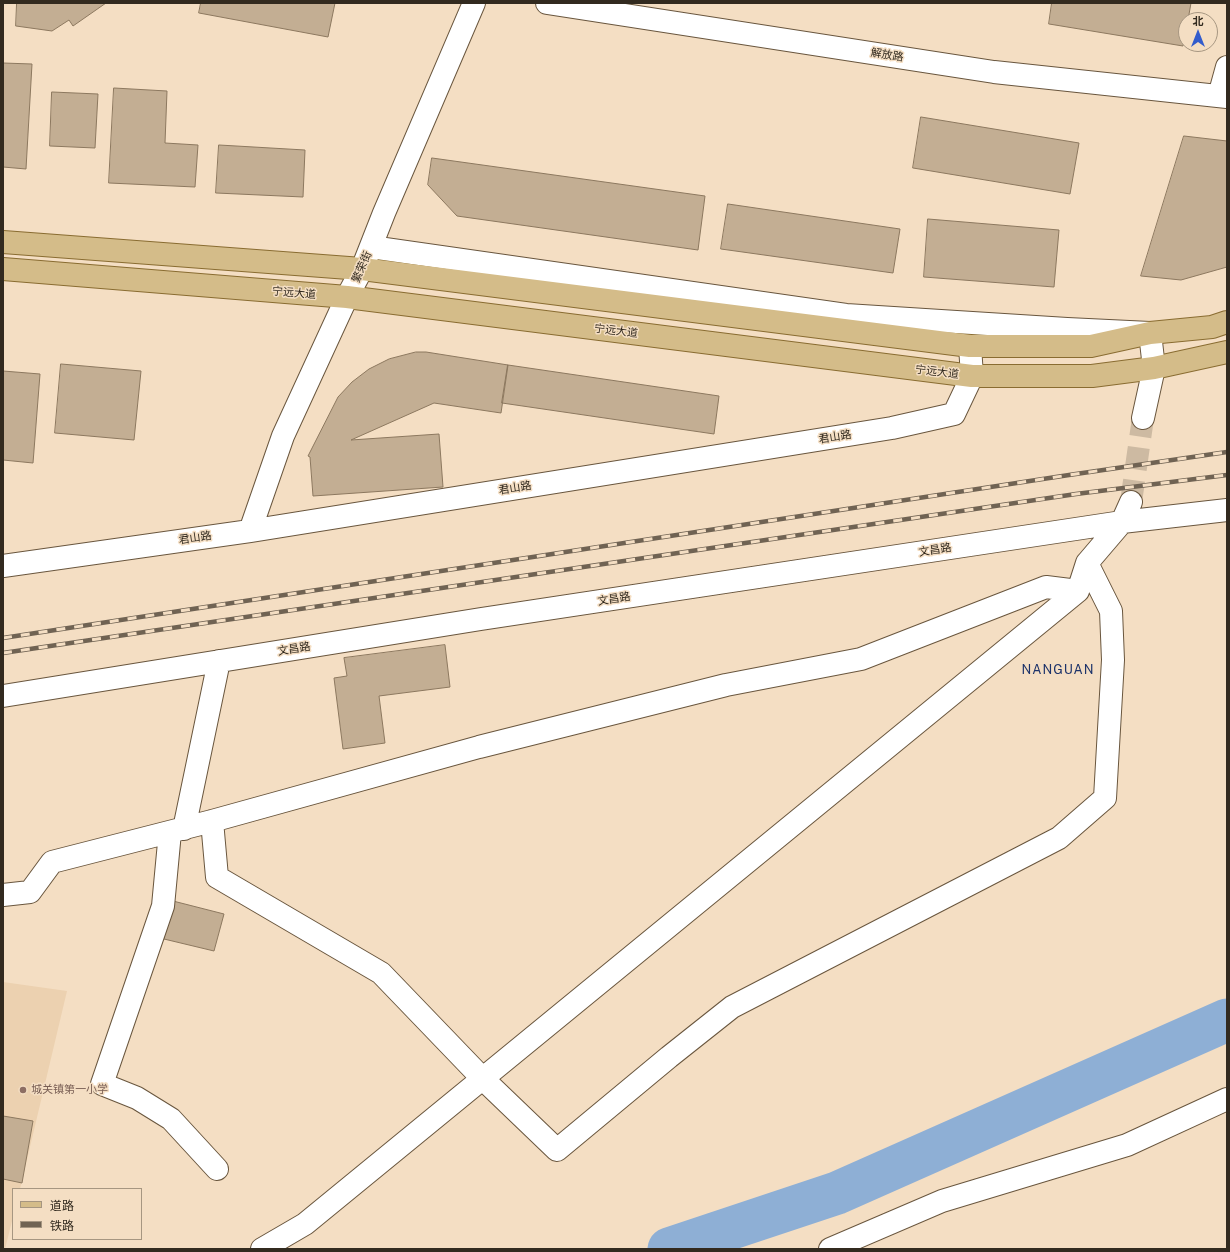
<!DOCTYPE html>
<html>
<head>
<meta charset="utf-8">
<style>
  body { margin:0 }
  #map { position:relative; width:1230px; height:1252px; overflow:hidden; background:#f4dec3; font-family:"Public Sans","Noto Sans SC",sans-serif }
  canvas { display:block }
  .frame { position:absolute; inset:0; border:4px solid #322a1f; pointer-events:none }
  .legend { position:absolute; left:12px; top:1188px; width:130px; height:52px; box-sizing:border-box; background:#f4dec3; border:1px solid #a69681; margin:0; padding:5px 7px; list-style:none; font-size:12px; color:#322a1f }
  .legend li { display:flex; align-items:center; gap:8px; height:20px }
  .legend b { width:20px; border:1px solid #a69681 }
  .north { position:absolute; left:1178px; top:12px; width:40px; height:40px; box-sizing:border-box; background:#f4dec3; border:1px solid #a69681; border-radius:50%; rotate:0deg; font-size:11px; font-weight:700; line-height:16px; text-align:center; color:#322a1f }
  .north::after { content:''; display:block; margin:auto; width:14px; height:18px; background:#335ccc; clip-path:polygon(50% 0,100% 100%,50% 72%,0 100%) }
</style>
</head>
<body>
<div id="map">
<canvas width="1230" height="1252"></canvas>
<div class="frame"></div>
<ul class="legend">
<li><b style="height:5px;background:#d4bc89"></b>道路</li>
<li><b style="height:5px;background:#706353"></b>铁路</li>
</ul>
<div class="north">北</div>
</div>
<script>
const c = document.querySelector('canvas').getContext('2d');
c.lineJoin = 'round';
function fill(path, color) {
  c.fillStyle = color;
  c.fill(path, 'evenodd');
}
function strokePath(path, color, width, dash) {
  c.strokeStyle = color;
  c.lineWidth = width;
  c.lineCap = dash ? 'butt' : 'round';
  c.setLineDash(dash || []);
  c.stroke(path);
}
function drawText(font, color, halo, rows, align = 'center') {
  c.font = font + ' "Public Sans","Noto Sans SC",sans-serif';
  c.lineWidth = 3;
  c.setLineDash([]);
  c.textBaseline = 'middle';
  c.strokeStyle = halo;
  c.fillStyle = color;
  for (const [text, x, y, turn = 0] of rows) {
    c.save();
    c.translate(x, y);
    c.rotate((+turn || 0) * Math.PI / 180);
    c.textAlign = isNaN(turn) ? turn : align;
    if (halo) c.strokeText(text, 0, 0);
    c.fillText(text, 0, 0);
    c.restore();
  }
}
fill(new Path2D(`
  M 3,982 L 67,991 L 20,1189 L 13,1189 L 13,1217 L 5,1249 L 3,1249 Z`), '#ecd1b0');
strokePath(new Path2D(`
  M 669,1249 L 837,1193 L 1227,1020`), '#8eafd5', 43);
const building = new Path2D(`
  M 17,3 L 106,3 L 73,26 L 69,20 L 52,31 L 16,26 Z
  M 201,3 L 335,3 L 328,37 L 199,13 Z
  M 1052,3 L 1191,3 L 1188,20 L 1186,20 L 1186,30 L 1183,46 L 1049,24 Z
  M 3,63 L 32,64 L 26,169 L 3,167 Z
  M 114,88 L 167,91 L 165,143 L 198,145 L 195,187 L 109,183 Z
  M 52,92 L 98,94 L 95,148 L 50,146 Z
  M 921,117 L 1079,143 L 1070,194 L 913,168 Z
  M 1184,136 L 1227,141 L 1227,267 L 1181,280 L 1141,276 Z
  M 219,145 L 305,150 L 303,197 L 216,193 Z
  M 432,158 L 705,196 L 698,250 L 457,216 L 428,185 Z
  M 728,204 L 900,229 L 893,273 L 721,249 Z
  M 928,219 L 1059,230 L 1054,287 L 924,277 Z
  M 416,352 L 426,352 L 508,365 L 501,413 L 434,403 L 351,440 L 439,434 L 443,487 L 313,496 L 310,457 L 308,456 L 338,397 L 352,382 L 369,369 L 389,359 Z
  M 61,364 L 141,371 L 134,440 L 55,433 Z
  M 508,365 L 719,396 L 714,434 L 502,403 Z
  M 3,371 L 40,374 L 33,463 L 3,460 Z
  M 445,645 L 450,687 L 379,696 L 385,743 L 343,749 L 334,678 L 347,676 L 344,658 Z
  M 173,901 L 224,914 L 214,951 L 164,939 Z
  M 3,1116 L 33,1121 L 22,1183 L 3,1179 Z`);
fill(building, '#c3ae93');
strokePath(building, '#8c785f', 1);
strokePath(new Path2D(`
  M 1131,502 L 1143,418`), '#cdbaa2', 22, [22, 11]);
const minor = new Path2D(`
  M 547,3 L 994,72 L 1227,97
  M 1219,96 L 1227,67
  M 371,247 L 846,315 L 1067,329 L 1150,333 L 1154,368 L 1143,418
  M 250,531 L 283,436 L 347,297 L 362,269 L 384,213 L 474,3
  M 3,566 L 250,531 L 892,428 L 954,414 L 972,376 L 970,346
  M 3,696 L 481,619 L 1122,522 L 1227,510
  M 212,821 L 217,877 L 381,973 L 482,1078 L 557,1150 L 669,1057 L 732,1007 L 1059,838 L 1105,798 L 1113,660 L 1111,611 L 1087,563
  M 184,829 L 219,661
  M 170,832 L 163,906 L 102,1084 L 137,1098 L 171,1119 L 217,1169
  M 3,895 L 30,892 L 52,862 L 212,821 L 479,747 L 726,685 L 861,659 L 1046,587 L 1078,591
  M 262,1249 L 305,1224 L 1078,591 L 1087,563 L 1122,522 L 1131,502
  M 830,1249 L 942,1201 L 1127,1145 L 1227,1099`);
const major = new Path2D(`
  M 3,242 L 362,269 L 970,346 L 1091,346 L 1150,333 L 1212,327 L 1227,322
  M 3,269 L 347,297 L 972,376 L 1092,376 L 1154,368 L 1227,352`);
strokePath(minor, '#69563e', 24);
strokePath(major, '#896c31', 24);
strokePath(minor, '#fff', 22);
strokePath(major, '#d4bc89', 22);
const rail = new Path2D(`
  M 3,638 L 1069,475 L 1227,452
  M 3,653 L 1076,494 L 1227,475`);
strokePath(rail, '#706353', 4.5);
strokePath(rail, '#f4dec3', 3, [9]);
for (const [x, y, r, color] of [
  [23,1090,4,"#8d6e63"]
]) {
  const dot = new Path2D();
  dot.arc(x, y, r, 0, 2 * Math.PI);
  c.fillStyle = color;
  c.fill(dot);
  strokePath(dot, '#f4dec3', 1.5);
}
drawText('11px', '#322a1f', '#f4dec3', [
  ["解放路",887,55,9],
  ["繁荣街",362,267,-66],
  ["宁远大道",294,293,5],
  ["宁远大道",616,331,7],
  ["宁远大道",937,372,7],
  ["君山路",835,437,-9],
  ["君山路",515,488,-9],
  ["君山路",195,538,-8],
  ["文昌路",935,550,-9],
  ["文昌路",614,599,-9],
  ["文昌路",294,649,-9]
]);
drawText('11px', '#785e54', '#f4dec3', [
  ["城关镇第一小学",31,1090]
], 'left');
c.letterSpacing = '1px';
drawText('13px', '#1d336a', '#f4dec3', [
  ["NANGUAN",1058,670]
]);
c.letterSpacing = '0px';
</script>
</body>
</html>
